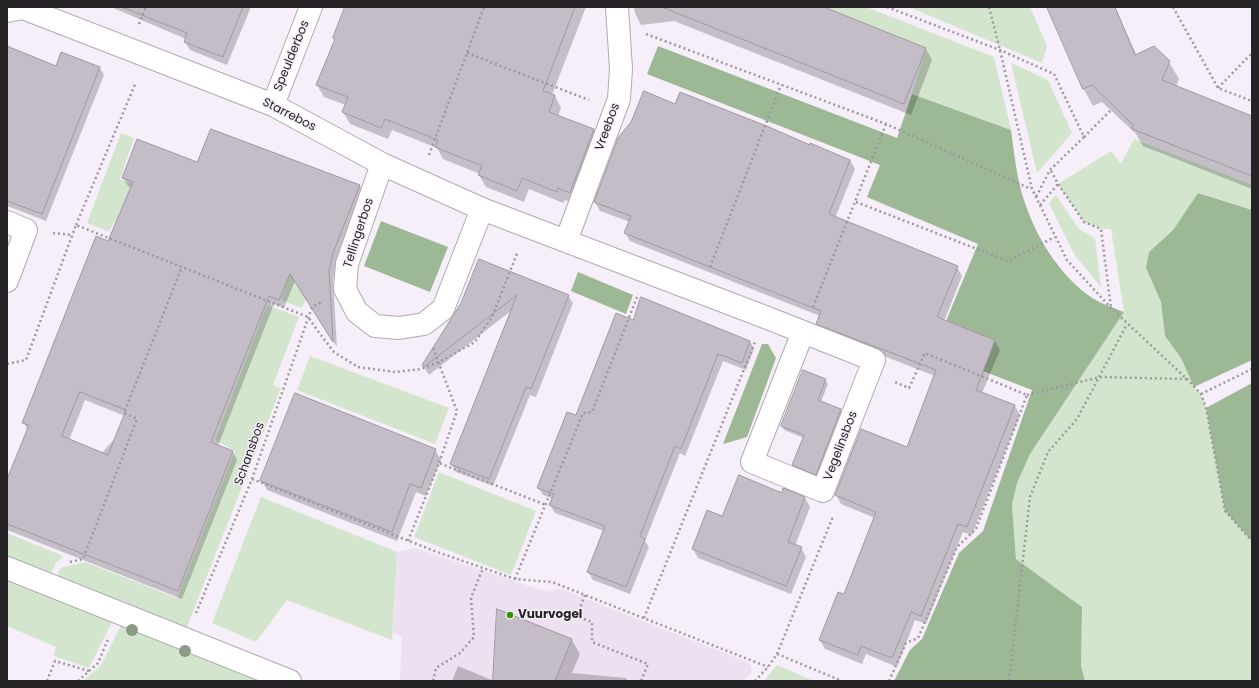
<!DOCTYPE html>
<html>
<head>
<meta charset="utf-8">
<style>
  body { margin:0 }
  #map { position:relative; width:1259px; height:688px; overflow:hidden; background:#f6eef8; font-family:Poppins,sans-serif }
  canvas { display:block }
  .frame { position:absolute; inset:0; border:8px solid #262327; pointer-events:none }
</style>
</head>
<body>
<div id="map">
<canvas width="1259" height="688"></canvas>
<div class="frame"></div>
</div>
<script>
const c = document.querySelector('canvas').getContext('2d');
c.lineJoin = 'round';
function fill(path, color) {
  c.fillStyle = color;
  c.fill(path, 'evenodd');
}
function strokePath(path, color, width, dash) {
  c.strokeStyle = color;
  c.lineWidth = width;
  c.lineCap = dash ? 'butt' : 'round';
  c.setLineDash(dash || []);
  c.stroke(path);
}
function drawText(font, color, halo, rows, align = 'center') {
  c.font = font + ' Poppins,sans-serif';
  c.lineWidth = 3;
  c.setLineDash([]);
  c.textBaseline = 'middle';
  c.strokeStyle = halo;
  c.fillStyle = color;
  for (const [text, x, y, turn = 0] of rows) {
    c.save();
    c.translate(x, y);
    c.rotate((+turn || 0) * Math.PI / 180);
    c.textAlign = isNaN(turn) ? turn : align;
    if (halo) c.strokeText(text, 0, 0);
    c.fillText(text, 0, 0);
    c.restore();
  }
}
fill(new Path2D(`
  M 415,548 L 547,592 L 559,588 L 750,663 L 752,672 L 744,681 L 400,681 L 402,636 L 393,632 L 397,552 Z`), '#ede0f0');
fill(new Path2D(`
  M 824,7 L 866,7 L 994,57 L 1011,130 L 912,94 L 926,48 Z
  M 909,7 L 1030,7 L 1047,46 L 1042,63 Z
  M 1011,63 L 1048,80 L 1072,133 L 1037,173 Z
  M 121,133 L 134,138 L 120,179 L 305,253 L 307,296 L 302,308 L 281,300 L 285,289 L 114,222 L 109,232 L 87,223 Z
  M 1134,139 L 1252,185 L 1252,210 L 1198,193 L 1173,230 L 1149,252 L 1146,268 L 1161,302 L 1165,336 L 1181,358 L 1194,387 L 1201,394 L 1206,408 L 1225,511 L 1252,541 L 1252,681 L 1085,681 L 1081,666 L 1082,607 L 1016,559 L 1012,505 L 1017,483 L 1030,454 L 1124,312 L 1111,229 L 1101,229 L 1084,222 L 1058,184 L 1111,151 L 1121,164 Z
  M 1056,195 L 1079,229 L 1095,238 L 1101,287 L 1074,254 L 1049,203 Z
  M 267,305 L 299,317 L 273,385 L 281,388 L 186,629 L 57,578 L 60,568 L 85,562 L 177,598 L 235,451 L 215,440 Z
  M 310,356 L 449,408 L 435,444 L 297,390 Z
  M 439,472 L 536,511 L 511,575 L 414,537 Z
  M 261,497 L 397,552 L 392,640 L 287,600 L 256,642 L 212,623 Z
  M 7,533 L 63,556 L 56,563 L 50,575 L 7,558 Z
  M 7,576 L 114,618 L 89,668 L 54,656 L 56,647 L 7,626 Z
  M 123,621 L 271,681 L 83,681 L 101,665 Z
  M 777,665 L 814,681 L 764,681 Z`), '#d3e6cd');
fill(new Path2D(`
  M 658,46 L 897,138 L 912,94 L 1011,130 C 1014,151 1016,173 1022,194 C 1034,233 1055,270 1088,295 C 1098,303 1112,307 1124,312 L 1030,454 L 1017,483 L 1012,505 L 1016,559 L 1082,607 L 1081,666 L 1085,681 L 894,681 L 910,650 L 922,639 L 959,553 L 983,531 L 1032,390 L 983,371 L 995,341 L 964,328 L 941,333 L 978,244 L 867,197 L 880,165 L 647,74 Z
  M 1198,193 L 1252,210 L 1252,360 L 1194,387 L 1181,358 L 1165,336 L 1161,302 L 1146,268 L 1149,252 L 1173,230 Z
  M 381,221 L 448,247 L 430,292 L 364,266 Z
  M 578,272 L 633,295 L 626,314 L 571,291 Z
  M 762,344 L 768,344 L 776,358 L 747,437 L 723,444 Z
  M 1252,383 L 1252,541 L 1225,511 L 1206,408 Z`), '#9cb894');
fill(new Path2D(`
  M 111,7 L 251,7 L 227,65 L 190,50 L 185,42 L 186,39 Z
  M 353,7 L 586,7 L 552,95 L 555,96 L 561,108 L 558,117 L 594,130 L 600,142 L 577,204 L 565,200 L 563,203 L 529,189 L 524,202 L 486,187 L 479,175 L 480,174 L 443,159 L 437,148 L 392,130 L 388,139 L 350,124 L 343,112 L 346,105 L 324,97 L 317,85 Z
  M 634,7 L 821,7 L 926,49 L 932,60 L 911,115 L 674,21 L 641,25 L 635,13 Z
  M 1048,7 L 1115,7 L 1137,56 L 1169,62 L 1179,79 L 1176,87 L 1252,117 L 1252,189 L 1143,146 L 1136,134 L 1102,102 L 1093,106 L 1083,88 Z
  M 7,47 L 56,67 L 100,68 L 104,75 L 46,221 L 7,206 Z
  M 676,105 L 810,146 L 850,160 L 855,169 L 835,218 L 957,267 L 962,276 L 944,321 L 995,341 L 1000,350 L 982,393 L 1015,406 L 1020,415 L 972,535 L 963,532 L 926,624 L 915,620 L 897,667 L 866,654 L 862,664 L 825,649 L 820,640 L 839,593 L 844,595 L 875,518 L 841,504 L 836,495 L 908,448 L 935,376 L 822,332 L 817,324 L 820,316 L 630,241 L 625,233 L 630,222 L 600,211 L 595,202 Z
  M 197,164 L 360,186 L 364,195 L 337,261 L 333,280 L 337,347 L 295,281 L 284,308 L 274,304 L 218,446 L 233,452 L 237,460 L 182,599 L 7,530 L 7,482 L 28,431 L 24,423 L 109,242 L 132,188 L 128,186 L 123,178 ZM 85,400 L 125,416 L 116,437 L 101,454 L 69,440 Z
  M 479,260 L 568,296 L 573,303 L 536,397 L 530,395 L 493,486 L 456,472 L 451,464 L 512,310 L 429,375 L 423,365 L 462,303 Z
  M 634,321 L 750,341 L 754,349 L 746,370 L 723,361 L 685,456 L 680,453 L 645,541 L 649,547 L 630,594 L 593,580 L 588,572 L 604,531 L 555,513 L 550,505 L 553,499 L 543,495 L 538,487 L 576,416 Z
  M 825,380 L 828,384 L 821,402 L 840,410 L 843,415 L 819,479 L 796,470 L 794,465 L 804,438 L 784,430 L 782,426 Z
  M 435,450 L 441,459 L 426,496 L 416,492 L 397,541 L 267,490 L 262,481 Z
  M 784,490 L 805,498 L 810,507 L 795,546 L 801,548 L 806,557 L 791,594 L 698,558 L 693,549 L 723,517 L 782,494 Z
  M 572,640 L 580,654 L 572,673 L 626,678 L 628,681 L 452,681 L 458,666 L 494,681 Z`), '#0003');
const building = new Path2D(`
  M 125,7 L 243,7 L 223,57 L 184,42 L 187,33 L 124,8 Z
  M 345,7 L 575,7 L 543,91 L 555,95 L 549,112 L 594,129 L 570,193 L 558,188 L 557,192 L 522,178 L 517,191 L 478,175 L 482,166 L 435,147 L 438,140 L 385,119 L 381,128 L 342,112 L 348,97 L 316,85 L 335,39 L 333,38 Z
  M 664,7 L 824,7 L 926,48 L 904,104 L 664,8 Z
  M 1047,7 L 1115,7 L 1135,55 L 1154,46 L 1170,61 L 1162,80 L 1252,116 L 1252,176 L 1132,129 L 1133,125 L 1092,85 L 1083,89 Z
  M 7,46 L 56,66 L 61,52 L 100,67 L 42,214 L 7,201 Z
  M 644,91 L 675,104 L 680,92 L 769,127 L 810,145 L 810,143 L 850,160 L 829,214 L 958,266 L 937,317 L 995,340 L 976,390 L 1015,405 L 967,527 L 958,524 L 921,616 L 911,612 L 892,658 L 861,646 L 858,655 L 819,640 L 838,592 L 844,594 L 876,512 L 835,495 L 861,429 L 907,447 L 936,370 L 816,324 L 821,311 L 624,233 L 631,216 L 594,202 L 618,138 L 631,122 Z
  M 211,129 L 360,185 L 333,253 L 329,271 L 333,342 L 290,274 L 279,300 L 269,296 L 211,442 L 233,451 L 178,591 L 7,524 L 7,479 L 29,425 L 22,423 L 96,236 L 108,241 L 133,182 L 122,178 L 137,139 L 197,162 ZM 80,392 L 126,410 L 108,455 L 62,436 Z
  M 479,259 L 569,295 L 531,389 L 526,387 L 489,479 L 450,464 L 517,295 L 424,367 L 422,365 L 461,303 Z
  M 641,297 L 750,341 L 742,363 L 718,354 L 681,449 L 675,446 L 640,536 L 645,539 L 626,587 L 587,572 L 605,526 L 549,505 L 554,494 L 537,488 L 567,412 L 576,415 L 616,313 L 633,320 Z
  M 803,370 L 826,379 L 818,400 L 841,409 L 816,475 L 792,465 L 804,435 L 781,426 Z
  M 295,393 L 436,449 L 421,488 L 410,484 L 392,532 L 260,481 Z
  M 739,475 L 782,493 L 783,488 L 805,497 L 788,542 L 802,547 L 786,586 L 692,549 L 707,510 L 722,516 Z
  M 497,609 L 572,639 L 555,681 L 493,681 Z`);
fill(building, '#c4bcc6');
strokePath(building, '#9f97a1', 1);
const minor = new Path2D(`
  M 7,11 L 23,8 L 273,105 L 382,164 L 482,209 L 765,317 L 874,360 L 823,491 L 752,462 L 803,332
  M 273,105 L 311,7
  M 382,164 L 347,264 L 345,289 L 357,312 L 375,326 L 399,328 L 424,324 L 443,309 L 482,209
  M 7,222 L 26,230 L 7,281
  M 566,241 L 619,99 L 621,69 L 617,7
  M 7,568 L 290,681`);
strokePath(minor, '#b1a9b3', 24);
strokePath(new Path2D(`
  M 887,7 L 1000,50 L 1054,74 L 1084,137 L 1050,170 L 1036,197
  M 989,7 L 1000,50 L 1032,189 L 1067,260 L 1111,308 L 1187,379 L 1201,394 L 1206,408 L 1225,511 L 1252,541
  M 1173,7 L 1218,88 L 1252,101
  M 139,24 L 146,7
  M 646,34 L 886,124 L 1031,189
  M 467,53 L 589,100
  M 1218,88 L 1252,53
  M 1084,137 L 1112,109
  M 429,155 L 484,7
  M 1051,171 L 1058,184 L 1084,222 L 1101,229 L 1111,308
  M 856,202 L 1008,261 L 1055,237
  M 1040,205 L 1058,184
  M 76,225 L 136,82
  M 53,233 L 73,235
  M 710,267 L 781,85
  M 813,307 L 886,124
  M 433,348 L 457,411 L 439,463
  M 7,364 L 26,360 L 76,225 L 308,317 L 320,334 L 334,352 L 358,367 L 395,372 L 421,369 L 439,362 L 475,342 L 492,317 L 518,251
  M 1201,394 L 1252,369
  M 1027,395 L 1100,377 L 1187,379
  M 252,479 L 437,552 L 515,579 L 552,582 L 768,667
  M 408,541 L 439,463 L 546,505
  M 70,562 L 83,559 L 137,419 L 124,413 L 182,267
  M 515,579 L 583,413 L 592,412 L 637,297
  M 585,595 L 577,616 L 592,622 L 592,642 L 648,664 L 641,681
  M 196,613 L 252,479 L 312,307 L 322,302
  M 644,618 L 755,342
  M 777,654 L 832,519 L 832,517
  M 47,681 L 55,661 L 89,671
  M 78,681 L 98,663 L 109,637
  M 433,681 L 436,668 L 460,653 L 474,637 L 471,598 L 483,568
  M 755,681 L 768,667 L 777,654 L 842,681
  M 889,681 L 906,643 L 918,638 L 957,547 L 976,529 L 1027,395 L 925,353 L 909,388 L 895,382
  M 1009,681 L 1030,497 L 1048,452 L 1077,419 L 1127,324`), '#9d979f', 2.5, [2, 3]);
strokePath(minor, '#fff', 22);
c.fillStyle = '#8a9c84';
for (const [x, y] of [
  [132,630],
  [185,651]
]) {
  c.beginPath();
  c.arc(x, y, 6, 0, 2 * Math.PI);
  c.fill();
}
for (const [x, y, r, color] of [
  [510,615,4,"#389205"]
]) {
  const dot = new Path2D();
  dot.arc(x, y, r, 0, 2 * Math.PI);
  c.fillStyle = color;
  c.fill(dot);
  strokePath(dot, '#f6eef8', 1.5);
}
drawText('12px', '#262327', '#f6eef8', [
  ["Speulderbos",292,56,-68],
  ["Starrebos",289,115,27],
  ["Vreebos",608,127,-70],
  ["Tellingerbos",359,233,-72],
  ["Vegelinsbos",841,446,-69],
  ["Schansbos",250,454,-70]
]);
drawText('bold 12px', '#262327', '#f6eef8', [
  ["Vuurvogel",518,615]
], 'left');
</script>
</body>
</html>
